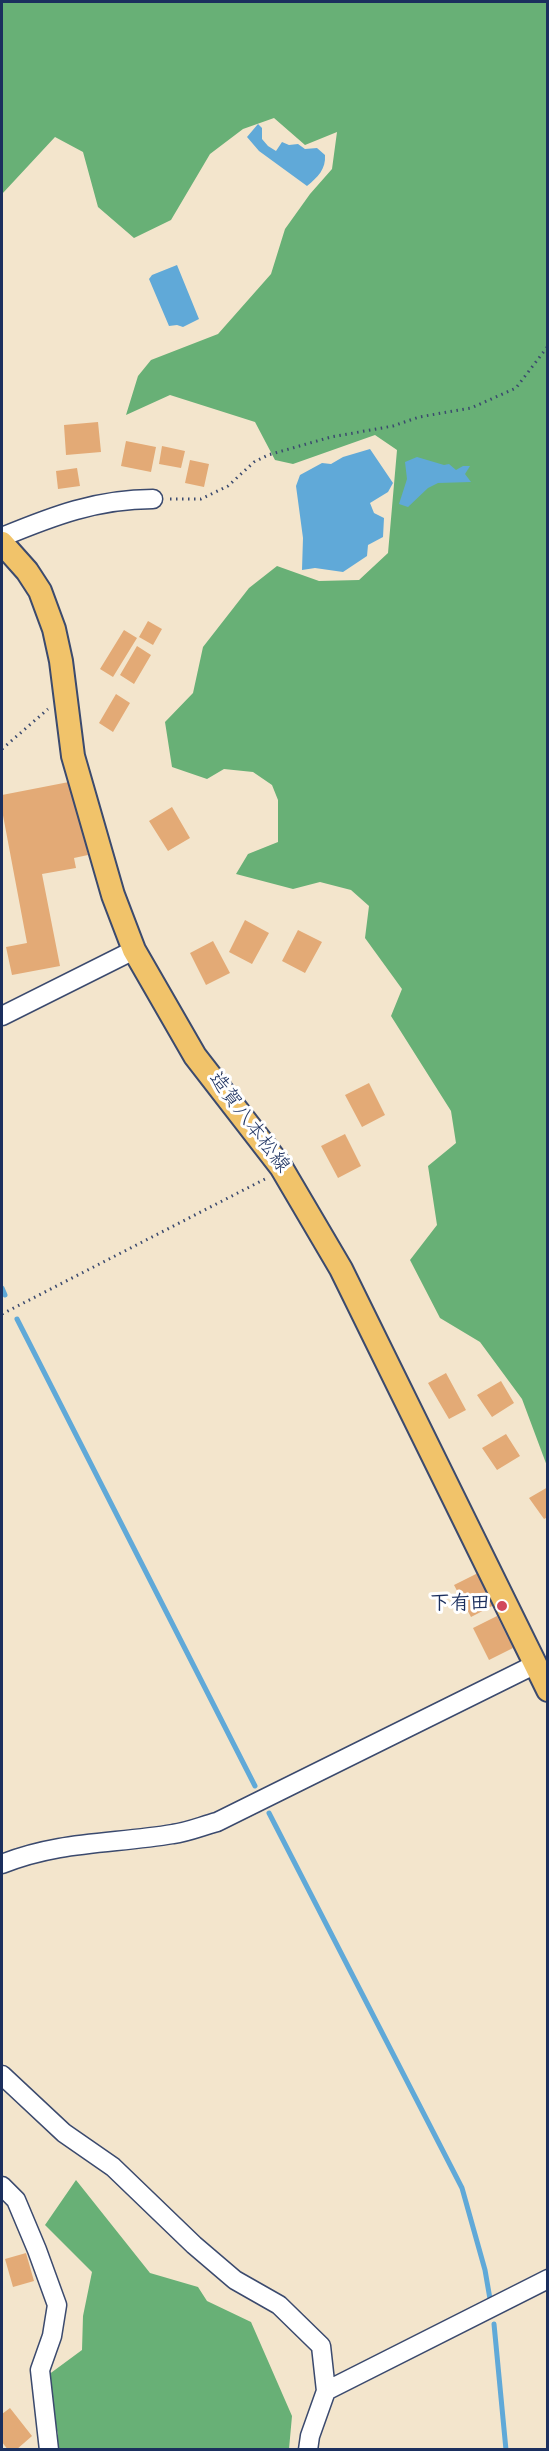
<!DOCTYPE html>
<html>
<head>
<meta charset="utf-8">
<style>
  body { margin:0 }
  #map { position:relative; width:549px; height:2451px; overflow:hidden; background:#f3e5cc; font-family:Dekko,sans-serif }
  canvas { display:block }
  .frame { position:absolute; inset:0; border:3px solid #1b2f5e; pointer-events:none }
</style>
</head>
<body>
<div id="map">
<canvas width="549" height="2451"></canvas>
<div class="frame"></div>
</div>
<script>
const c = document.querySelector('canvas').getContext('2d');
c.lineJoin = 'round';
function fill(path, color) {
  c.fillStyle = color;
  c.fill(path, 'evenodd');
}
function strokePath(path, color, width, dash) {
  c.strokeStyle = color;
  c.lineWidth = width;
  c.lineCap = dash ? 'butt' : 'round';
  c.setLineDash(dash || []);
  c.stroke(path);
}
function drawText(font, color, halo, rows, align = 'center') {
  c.font = font + ' Dekko,"Klee One",sans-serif';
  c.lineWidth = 6;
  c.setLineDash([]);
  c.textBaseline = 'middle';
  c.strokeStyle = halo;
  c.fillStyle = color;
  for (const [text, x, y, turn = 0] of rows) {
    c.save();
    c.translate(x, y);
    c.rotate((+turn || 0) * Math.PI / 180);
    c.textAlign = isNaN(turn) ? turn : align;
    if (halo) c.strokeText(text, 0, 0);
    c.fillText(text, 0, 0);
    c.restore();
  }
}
fill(new Path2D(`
  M 2,2 L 547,2 L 547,1466 L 522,1399 L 480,1342 L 440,1318 L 410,1260 L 437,1225 L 428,1166 L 456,1143 L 451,1111 L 391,1016 L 402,989 L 365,938 L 369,906 L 351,890 L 320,882 L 293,889 L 236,874 L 248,854 L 278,842 L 278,800 L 272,785 L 253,772 L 224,769 L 207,779 L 172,767 L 165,722 L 193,693 L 203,647 L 249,588 L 277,566 L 319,581 L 359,580 L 388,553 L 397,450 L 375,435 L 293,464 L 275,460 L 255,422 L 170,395 L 126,415 L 138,376 L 151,360 L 218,334 L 271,274 L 285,229 L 310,194 L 332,169 L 337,132 L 305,145 L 274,118 L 243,129 L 210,154 L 171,220 L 134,238 L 98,207 L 83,152 L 55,137 L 2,194 Z
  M 76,2180 L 150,2273 L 198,2287 L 207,2301 L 251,2322 L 292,2416 L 289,2449 L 53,2449 L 58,2434 L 44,2378 L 82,2350 L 83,2316 L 92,2272 L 45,2225 Z`), '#68b076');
fill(new Path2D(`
  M 258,124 L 262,128 L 262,139 L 268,146 L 276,151 L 282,142 L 289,145 L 298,144 L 305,149 L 317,148 L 325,155 C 326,169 318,177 307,186 L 259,151 L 247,137 Z
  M 177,265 L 199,319 L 183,327 L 177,325 L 169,326 L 149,279 L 152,275 Z
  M 370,449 L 393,483 L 388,492 L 370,503 L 374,513 L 384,518 L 383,537 L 368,545 L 367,556 L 343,572 L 315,568 L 302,570 L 303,538 L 296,486 L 300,475 L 322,463 L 331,464 L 343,457 Z
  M 417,457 L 444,465 L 449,464 L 456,470 L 463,466 L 470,466 L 465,474 L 471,482 L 438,483 L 428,488 L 408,507 L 399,504 L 407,479 L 405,462 Z`), '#60a9d8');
strokePath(new Path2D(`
  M 2,1288 L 5,1295
  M 17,1319 L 255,1786
  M 269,1813 L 462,2188 L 485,2270 L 490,2299
  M 494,2324 L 506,2450`), '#60a9d8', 5);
fill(new Path2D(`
  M 98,422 L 101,452 L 66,455 L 64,425 Z
  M 126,441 L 156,447 L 151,472 L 121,466 Z
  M 162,446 L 185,451 L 181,468 L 159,464 Z
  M 190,460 L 209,464 L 204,487 L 185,483 Z
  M 77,468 L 80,486 L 58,489 L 56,471 Z
  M 148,621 L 162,629 L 153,645 L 139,637 Z
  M 124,630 L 137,638 L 113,677 L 100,669 Z
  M 137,646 L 151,655 L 134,684 L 120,675 Z
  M 116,694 L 130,703 L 113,732 L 99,723 Z
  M 74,781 L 88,855 L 74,858 L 76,868 L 42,874 L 60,966 L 12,975 L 6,947 L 27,943 L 2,810 L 2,795 Z
  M 172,807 L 190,838 L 168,851 L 149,821 Z
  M 245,920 L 269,933 L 252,964 L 229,952 Z
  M 298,930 L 322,942 L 305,973 L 282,961 Z
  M 213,941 L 230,973 L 206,985 L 190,953 Z
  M 369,1083 L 385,1115 L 362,1127 L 345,1095 Z
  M 345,1134 L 361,1166 L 338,1178 L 321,1146 Z
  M 446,1373 L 466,1410 L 449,1419 L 428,1383 Z
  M 501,1381 L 514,1403 L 492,1417 L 477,1395 Z
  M 506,1434 L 520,1456 L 497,1470 L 482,1448 Z
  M 548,1487 L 548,1517 L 544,1519 L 529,1498 Z
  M 478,1573 L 494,1605 L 471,1617 L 454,1585 Z
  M 497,1616 L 513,1648 L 489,1660 L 473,1628 Z
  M 26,2253 L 34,2281 L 13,2287 L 5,2259 Z
  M 10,2408 L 32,2436 L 16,2450 L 8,2450 L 2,2442 L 2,2414 Z`), '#e3aa76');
const minor = new Path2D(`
  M 2,537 C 53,516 97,499 153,499
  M 2,1016 L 134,950
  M 2,1864 C 59,1841 113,1844 173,1834 C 188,1832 202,1826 217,1822 L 534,1665
  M 2,2075 L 64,2133 L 113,2167 L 194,2245 L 235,2280 L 279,2305 L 321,2346 L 326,2391 L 310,2436 L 308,2450
  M 2,2186 L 16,2200 L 37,2250 L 57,2305 L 52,2336 L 40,2370 L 49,2450
  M 326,2391 L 548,2279`);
const major = new Path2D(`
  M 2,543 L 27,571 L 40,591 L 54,629 L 61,661 L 73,756 L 113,895 L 134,950 L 195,1056 L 281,1167 L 341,1269 L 548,1690`);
strokePath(minor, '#3b4a6e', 21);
strokePath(major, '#3b4a6e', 26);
strokePath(new Path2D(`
  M 170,499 L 201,499 L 228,486 L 254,462 L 268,455 L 331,437 L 393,426 L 419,417 L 471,408 L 516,388 L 548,346
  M 2,749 L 48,709
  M 2,1314 L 265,1179`), '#3b4a6e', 3, [1.5, 4.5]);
strokePath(minor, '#fff', 18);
strokePath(major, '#f1c36a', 22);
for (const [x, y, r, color] of [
  [502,1606,6,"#d1495b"]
]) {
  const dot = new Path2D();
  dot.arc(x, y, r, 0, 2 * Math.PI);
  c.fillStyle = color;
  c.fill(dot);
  strokePath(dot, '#fff', 2);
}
drawText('20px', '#1b2f5e', '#fff', [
  ["造賀八本松線",247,1124,53]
]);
drawText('bold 20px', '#1b2f5e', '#fff', [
  ["下有田",490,1606]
], 'right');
</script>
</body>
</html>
